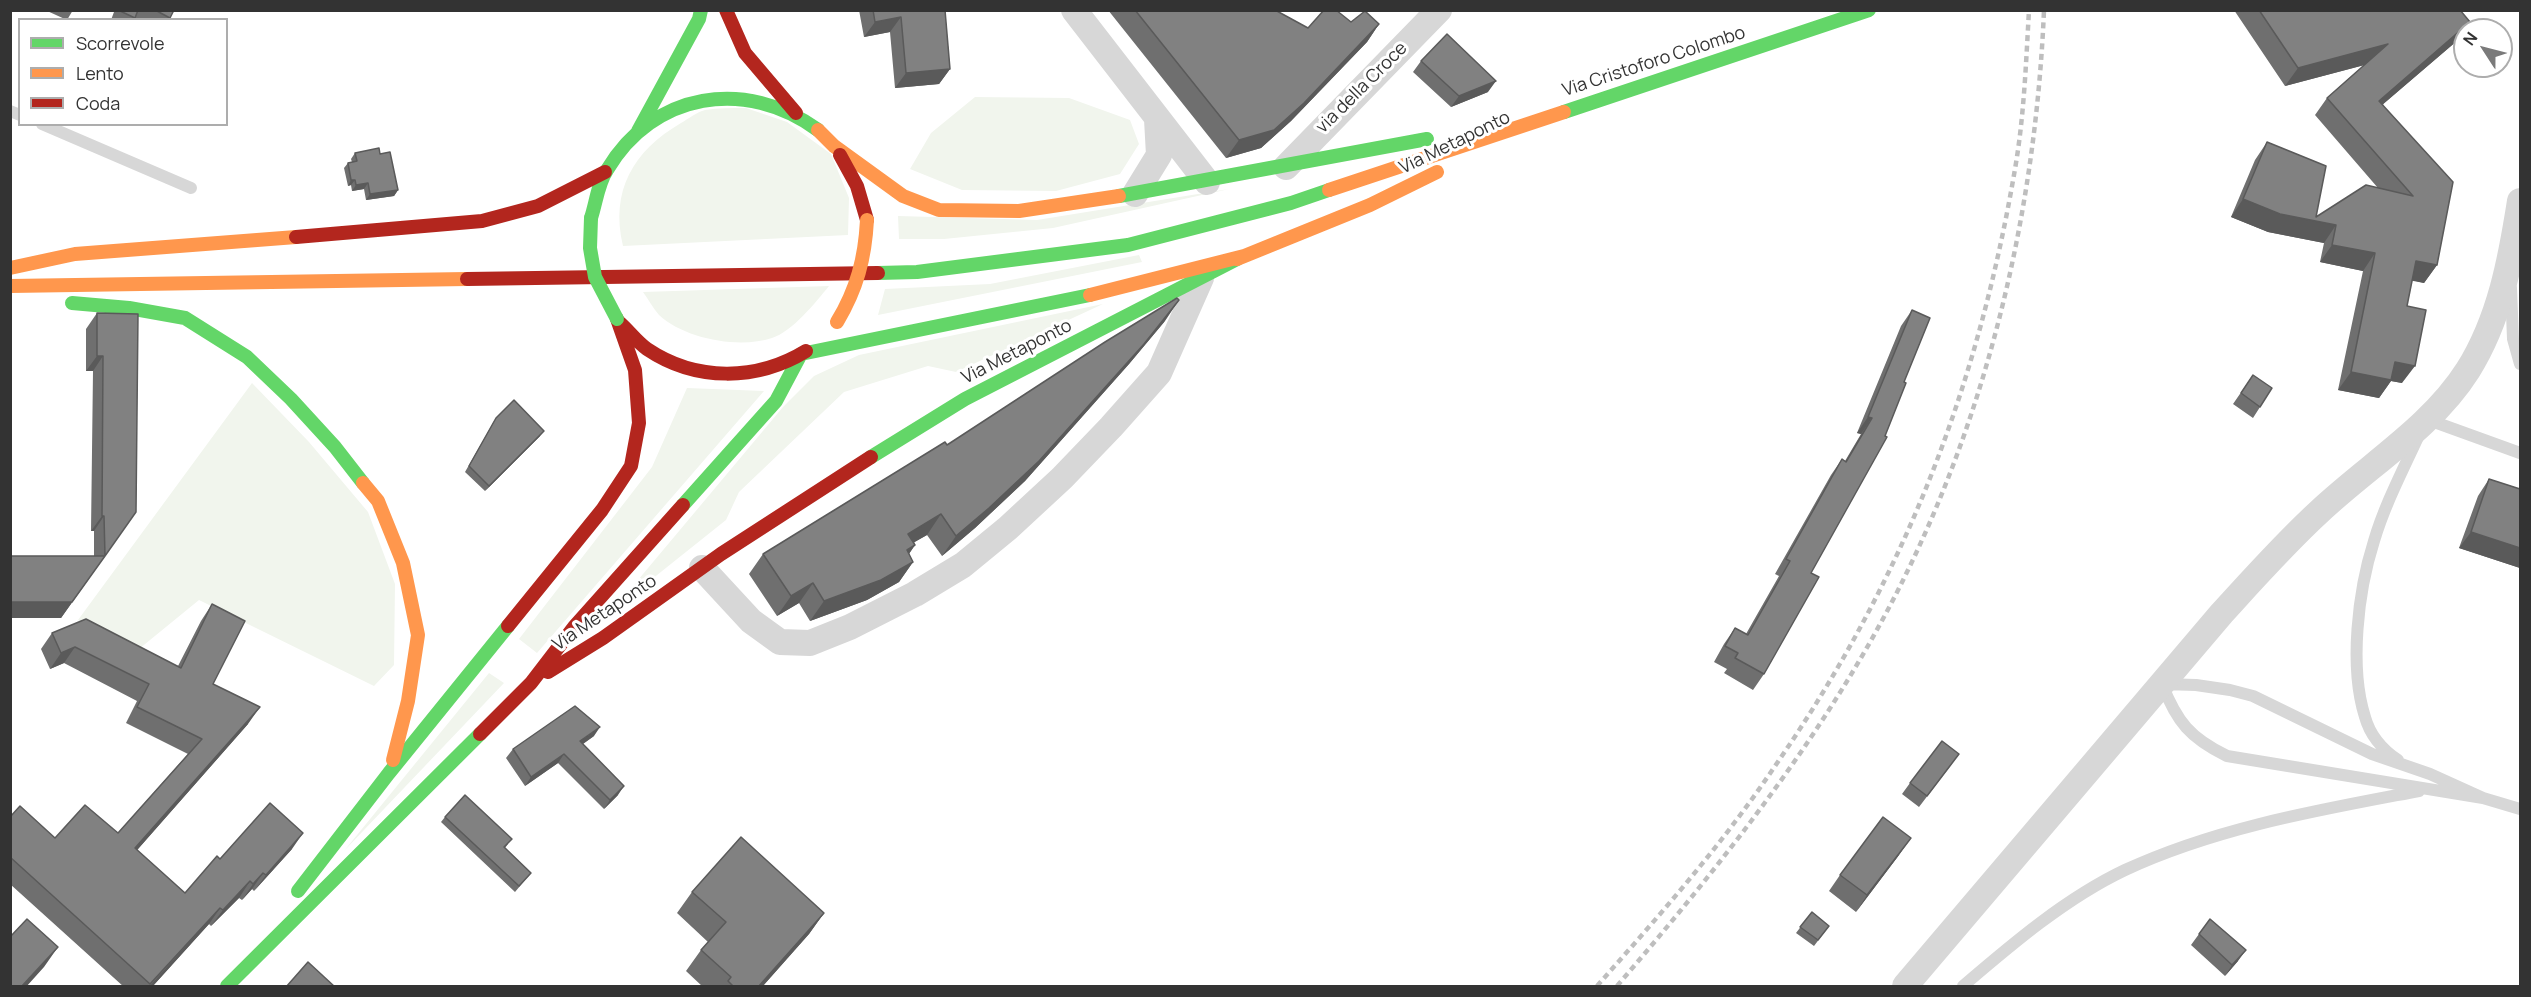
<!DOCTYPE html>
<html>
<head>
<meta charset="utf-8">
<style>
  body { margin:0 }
  #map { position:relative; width:2531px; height:997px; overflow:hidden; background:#fff; font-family:Manrope,sans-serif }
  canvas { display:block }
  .frame { position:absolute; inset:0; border:12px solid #333; pointer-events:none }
  .legend { position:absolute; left:18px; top:18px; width:210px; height:108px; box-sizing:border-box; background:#fff; border:2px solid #adadad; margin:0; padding:8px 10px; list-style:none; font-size:18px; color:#333 }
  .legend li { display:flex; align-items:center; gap:12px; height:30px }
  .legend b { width:30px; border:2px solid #adadad }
  .north { position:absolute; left:2453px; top:18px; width:60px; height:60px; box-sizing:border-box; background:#fff; border:2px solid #adadad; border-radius:50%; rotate:306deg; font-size:16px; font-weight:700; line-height:24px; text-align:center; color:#333 }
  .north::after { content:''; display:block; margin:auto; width:21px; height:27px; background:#7a7a7a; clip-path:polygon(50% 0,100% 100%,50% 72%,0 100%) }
</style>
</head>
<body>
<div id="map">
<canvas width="2531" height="997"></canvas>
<div class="frame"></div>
<ul class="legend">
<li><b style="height:8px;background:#63d668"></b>Scorrevole</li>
<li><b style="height:8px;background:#ff974d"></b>Lento</li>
<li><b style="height:8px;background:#b3261e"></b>Coda</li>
</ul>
<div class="north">N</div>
</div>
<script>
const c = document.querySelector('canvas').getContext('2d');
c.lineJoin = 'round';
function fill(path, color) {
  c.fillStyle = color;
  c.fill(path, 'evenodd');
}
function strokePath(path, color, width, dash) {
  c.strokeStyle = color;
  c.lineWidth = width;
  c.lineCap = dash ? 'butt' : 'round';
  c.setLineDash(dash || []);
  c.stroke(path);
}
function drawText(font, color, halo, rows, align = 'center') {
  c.font = font + ' Manrope,sans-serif';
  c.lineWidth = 6;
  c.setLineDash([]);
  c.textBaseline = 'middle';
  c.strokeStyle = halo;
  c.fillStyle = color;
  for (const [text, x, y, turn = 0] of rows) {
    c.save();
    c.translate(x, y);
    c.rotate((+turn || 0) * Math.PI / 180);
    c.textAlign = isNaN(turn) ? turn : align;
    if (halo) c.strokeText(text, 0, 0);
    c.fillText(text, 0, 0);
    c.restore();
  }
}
fill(new Path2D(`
  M 975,97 L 1069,98 L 1130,120 L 1139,144 L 1120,174 L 1056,191 L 962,190 L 910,169 L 931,133 Z
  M 746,108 L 787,122 L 831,154 L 849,198 L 848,235 L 623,246 C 610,191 633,151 681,123 C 688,119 697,112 705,110 C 718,108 733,108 746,108 Z
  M 1229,189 L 1053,228 L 944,239 L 899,239 L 898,216 L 1037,220 Z
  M 1139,255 L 1142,262 L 878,315 L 885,289 L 990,284 Z
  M 829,286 C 816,302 792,332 772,338 C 739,349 685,339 659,315 C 653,308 648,299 643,292 Z
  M 1103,304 L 956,372 L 928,366 L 844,392 L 739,492 L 726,520 L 612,611 L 783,407 L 814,376 L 859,355 Z
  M 252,383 L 309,442 L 368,512 L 395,584 L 394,665 L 374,686 L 199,600 L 139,649 L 78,620 Z
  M 687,388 L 764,391 L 537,653 L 519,639 L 652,467 Z
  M 489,673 L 504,683 L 344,851 Z`), '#f1f5ed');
strokePath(new Path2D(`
  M 10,111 L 20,115
  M 42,124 L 191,188
  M 2511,288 L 2513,339 L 2520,364
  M 2426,419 L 2520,453
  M 2398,760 C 2383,750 2370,735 2365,717 C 2349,667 2358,591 2374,541 C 2385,504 2403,470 2419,435
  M 2483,798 L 2227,756 C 2190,738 2177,722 2162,684 L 2196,685 L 2230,690 L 2253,696 L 2372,754 L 2430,774 L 2483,798 L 2520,809
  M 1963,986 C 2012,944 2066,898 2125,870 C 2218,827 2319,810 2419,791`), '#d7d7d7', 12);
strokePath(new Path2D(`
  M 1074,10 L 1207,182
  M 1286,167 L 1439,10
  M 1135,194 L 1159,155 L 1157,119
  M 702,568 L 751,621 L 780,642 L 810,643 L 850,627 L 915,594 L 963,565 L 1008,528 L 1062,478 L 1111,427 L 1159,373 L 1201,278
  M 1905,986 L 2222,613 C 2254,578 2285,543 2320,511 C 2369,465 2432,427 2468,370 C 2500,319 2511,259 2520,201`), '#d7d7d7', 26);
strokePath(new Path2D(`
  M 1564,112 L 1869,10
  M 638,131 L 699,19 L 701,10
  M 1119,196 L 1427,139
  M 591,218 C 596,203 598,183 607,170 C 653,92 746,77 818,130
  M 878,273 L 917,272 L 1128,245 L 1291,203 L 1329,190
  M 72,303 L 129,308 L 185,318 L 247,357 L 291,399 L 335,447 L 363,483
  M 871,457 L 965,399 L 1237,259
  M 683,505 L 776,401 L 801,354 L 1090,295
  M 298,891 L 389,773 L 508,626
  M 227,986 L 480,734`), '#63d668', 14);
strokePath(new Path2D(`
  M 818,130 L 834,146 L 903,196 L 939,210 L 1019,211 L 1119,196
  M 1329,190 L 1564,112
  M 1237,259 L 1370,205 L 1437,172
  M 10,268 L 75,254 L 296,237
  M 10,286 L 467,279
  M 1090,295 L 1244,256
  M 363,483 L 378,501 L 403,563 L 418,635 L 408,701 L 393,760`), '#ff974d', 14);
strokePath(new Path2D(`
  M 726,10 L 745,53 L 796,113
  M 840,155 L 857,186 L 867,220
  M 296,237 L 482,221 L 538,206 L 605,172
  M 467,279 L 878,273
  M 620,323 C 629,331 637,342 647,349 C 696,382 757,381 806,351
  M 508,626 L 602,510 L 631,466 L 639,423 L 635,370 L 617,319
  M 548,672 L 603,638 L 721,554 L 871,457
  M 480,734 L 531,683 L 574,627 L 683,505`), '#b3261e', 14);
strokePath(new Path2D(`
  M 1597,986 C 1658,917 1721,846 1773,769 C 1902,583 1977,392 2015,169 C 2024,117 2026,63 2029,10
  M 1617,986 C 1727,858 1834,723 1908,570 C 1992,397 2036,202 2044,10`), '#bebebe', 4.5, [6, 4.5]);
strokePath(new Path2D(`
  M 591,218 L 590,248 L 595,277 L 617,319`), '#63d668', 14);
strokePath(new Path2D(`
  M 837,322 C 857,289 865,258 867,220`), '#ff974d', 14);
fill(new Path2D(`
  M 45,10 L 73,10 L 67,20 Z
  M 111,10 L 174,10 L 169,20 L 111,20 L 114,12 Z
  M 859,10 L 945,10 L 950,69 L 939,84 L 895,88 L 890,32 L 864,37 Z
  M 1108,10 L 1275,10 L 1308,28 L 1351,22 L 1379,24 L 1367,42 L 1291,121 L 1261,148 L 1226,158 Z
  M 2234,10 L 2460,10 L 2458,40 L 2383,104 L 2437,265 L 2424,283 L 2412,280 L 2407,306 L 2402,383 L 2391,381 L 2379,398 L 2338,390 L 2363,271 L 2320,262 L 2324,243 L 2268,232 L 2231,217 L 2255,160 L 2267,142 L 2316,217 L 2378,188 L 2315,115 L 2327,98 L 2364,65 L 2285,86 Z
  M 1421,61 L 1488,92 L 1451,107 L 1413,72 Z
  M 355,153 L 380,154 L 398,190 L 394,196 L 366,200 L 364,189 L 352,191 L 351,185 L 348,186 L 344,168 L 348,163 L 352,162 L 351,159 Z
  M 1912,310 L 1811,573 L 1764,674 L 1753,690 L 1724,673 L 1727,669 L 1714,662 L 1724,644 L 1735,628 L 1746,634 L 1779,576 L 1775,574 L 1831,475 L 1842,459 L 1845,461 L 1861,434 L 1857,433 L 1901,326 Z
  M 97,313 L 136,512 L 61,618 L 10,618 L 10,556 L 94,556 L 94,531 L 91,531 L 93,371 L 86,371 L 86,329 Z
  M 1165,321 L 1129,364 L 1025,481 L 975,528 L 942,556 L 927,535 L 914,542 L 915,545 L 909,554 L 913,562 L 899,582 L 867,600 L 810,621 L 799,603 L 777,616 L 749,574 L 763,554 L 947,445 Z
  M 2253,375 L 2260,407 L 2253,418 L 2233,404 Z
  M 496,418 L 540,436 L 485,491 L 465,472 Z
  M 2489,479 L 2520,489 L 2520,568 L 2459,548 L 2478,496 Z
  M 212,604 L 213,684 L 248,724 L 137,850 L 185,893 L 220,859 L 292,849 L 254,891 L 252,889 L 242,900 L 239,898 L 211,926 L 209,924 L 152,987 L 124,987 L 10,884 L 10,817 L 55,838 L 118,833 L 188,754 L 126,723 L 137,701 L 64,663 L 50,669 L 41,649 L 52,633 L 178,666 L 201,621 Z
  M 594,736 L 583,744 L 618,795 L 604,809 L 558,763 L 525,786 L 506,758 L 513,749 Z
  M 1951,765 L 1919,807 L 1902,794 L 1910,783 Z
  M 445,817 L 508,844 L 505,848 L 531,873 L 515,892 L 441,822 Z
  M 1899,855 L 1856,912 L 1829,891 L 1840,875 Z
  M 692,892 L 824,913 L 809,934 L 762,987 L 703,987 L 686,971 L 701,950 L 708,942 L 677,913 Z
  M 1812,912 L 1829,926 L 1814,946 L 1796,933 Z
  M 2199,934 L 2238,961 L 2225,976 L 2191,945 Z`), '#6f6f6f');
fill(new Path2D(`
  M 901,17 L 890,32 L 864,37 L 875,22 Z
  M 2470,22 L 2458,40 L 2367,118 L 2379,101 Z
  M 1379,24 L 1367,42 L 1291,121 L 1261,148 L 1226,158 L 1239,140 Z
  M 2388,44 L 2376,62 L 2285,86 L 2298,68 Z
  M 950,69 L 939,84 L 895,88 L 906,73 Z
  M 1496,81 L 1488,92 L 1451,107 L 1459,96 Z
  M 351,180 L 355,180 L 351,185 L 348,186 Z
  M 368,183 L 364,189 L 352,191 L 356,185 Z
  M 398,190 L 394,196 L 366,200 L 370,194 Z
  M 2243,199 L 2336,225 L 2324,243 L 2268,232 L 2231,217 Z
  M 2332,245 L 2375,253 L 2363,271 L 2320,262 Z
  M 2416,261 L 2437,265 L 2424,283 L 2403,279 Z
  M 1179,300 L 1165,321 L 1129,364 L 1025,481 L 975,528 L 942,556 L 956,536 Z
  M 97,356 L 103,356 L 93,371 L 86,371 Z
  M 2395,362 L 2415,366 L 2402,383 L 2391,381 L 2379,398 L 2338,390 L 2351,372 Z
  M 1868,417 L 1872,418 L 1861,434 L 1857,433 Z
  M 544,431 L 540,436 L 485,491 L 489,486 Z
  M 941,514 L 927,535 L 894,554 L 908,534 Z
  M 102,516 L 104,516 L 94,531 L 91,531 Z
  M 2471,532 L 2520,548 L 2520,568 L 2459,548 Z
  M 915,545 L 901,565 L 907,550 Z
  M 105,556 L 61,618 L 10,618 L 10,602 Z
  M 913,562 L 899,582 L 867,600 L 810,621 L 824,601 Z
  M 813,583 L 799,603 L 777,616 L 791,596 Z
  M 75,647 L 64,663 L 50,669 L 61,653 Z
  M 260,707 L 248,724 L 124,865 L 135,848 Z
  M 600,727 L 594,736 L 574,750 L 580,741 Z
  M 564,754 L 558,763 L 525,786 L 531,777 Z
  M 624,786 L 618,795 L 604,809 L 610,800 Z
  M 303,833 L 292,849 L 254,891 L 266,875 Z
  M 1911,838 L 1899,855 L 1856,912 L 1867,895 Z
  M 263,873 L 252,889 L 242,900 L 253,884 Z
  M 250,881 L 239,898 L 211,926 L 223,910 Z
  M 220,908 L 209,924 L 152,987 L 149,987 Z
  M 824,913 L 809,934 L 762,987 L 758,987 Z
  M 58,947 L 44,967 L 26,987 L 21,987 Z
  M 2246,950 L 2238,961 L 2225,976 L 2232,965 Z`), '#5a5a5a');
const building = new Path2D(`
  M 118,10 L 138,10 L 135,18 Z
  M 155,10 L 174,10 L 170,18 Z
  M 873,10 L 945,10 L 950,69 L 906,73 L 901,17 L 875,22 Z
  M 1135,10 L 1275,10 L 1308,28 L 1324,10 L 1336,10 L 1351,22 L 1365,11 L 1379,24 L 1304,103 L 1274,130 L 1239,140 Z
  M 2259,10 L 2460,10 L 2470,22 L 2379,101 L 2453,182 L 2437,265 L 2416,261 L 2407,306 L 2426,310 L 2415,366 L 2395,362 L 2391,380 L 2351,372 L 2375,253 L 2332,245 L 2336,225 L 2280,214 L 2243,199 L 2267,142 L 2326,166 L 2316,217 L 2366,185 L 2413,196 L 2327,98 L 2388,44 L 2298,68 Z
  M 1447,34 L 1496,81 L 1459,96 L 1421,61 Z
  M 379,148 L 380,154 L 390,152 L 398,190 L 370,194 L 368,183 L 356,185 L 355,180 L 351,180 L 348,163 L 357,161 L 355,153 Z
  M 1177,298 L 1179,300 L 1144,344 L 1039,461 L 989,508 L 956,536 L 941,514 L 908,534 L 915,545 L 907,550 L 913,562 L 881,580 L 824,601 L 813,583 L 791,596 L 763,554 L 945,442 L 947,445 L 1105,342 Z
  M 1912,310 L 1930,318 L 1904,382 L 1906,383 L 1885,436 L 1887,437 L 1811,573 L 1819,577 L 1764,674 L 1735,658 L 1738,653 L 1725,646 L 1735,628 L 1748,635 L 1790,561 L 1786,559 L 1842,459 L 1846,462 L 1872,418 L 1868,417 Z
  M 97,313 L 138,314 L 136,512 L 105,556 L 104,516 L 102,516 L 103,356 L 97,356 Z
  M 2253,375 L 2272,388 L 2260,407 L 2241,393 Z
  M 514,400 L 544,431 L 489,486 L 469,466 L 496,418 Z
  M 2489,479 L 2520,489 L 2520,548 L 2471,532 Z
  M 10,556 L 105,556 L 72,602 L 10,602 Z
  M 212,604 L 245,621 L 213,684 L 260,707 L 135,848 L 185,893 L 217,856 L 220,859 L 270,803 L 303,833 L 266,875 L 263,873 L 253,884 L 250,881 L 223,910 L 220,908 L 150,984 L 10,857 L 10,817 L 20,806 L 55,838 L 85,805 L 118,833 L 202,739 L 137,707 L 149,684 L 75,647 L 61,653 L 52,633 L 86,619 L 181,668 Z
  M 575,706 L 600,727 L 580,741 L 624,786 L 610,800 L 564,754 L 531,777 L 513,749 Z
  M 1942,741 L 1959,754 L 1927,796 L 1910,783 Z
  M 465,795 L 512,839 L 504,847 L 531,873 L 519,886 L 445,817 Z
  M 1883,817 L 1911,838 L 1867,895 L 1840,875 Z
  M 741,837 L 824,913 L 758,987 L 734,987 L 728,981 L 731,977 L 701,950 L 726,922 L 692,892 Z
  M 1812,912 L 1829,926 L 1818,940 L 1800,927 Z
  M 27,919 L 58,947 L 21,987 L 10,987 L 10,937 Z
  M 2210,919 L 2246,950 L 2232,965 L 2199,934 Z
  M 308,962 L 335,987 L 286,987 Z`);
fill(building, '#818181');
strokePath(building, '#5a5a5a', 1.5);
drawText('18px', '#333', '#fff', [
  ["Via Cristoforo Colombo",1654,62,-18],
  ["via della Croce",1362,88,-45],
  ["Via Metaponto",1455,143,-26],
  ["Via Metaponto",1017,352,-27],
  ["Via Metaponto",605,613,-34]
]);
</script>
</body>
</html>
